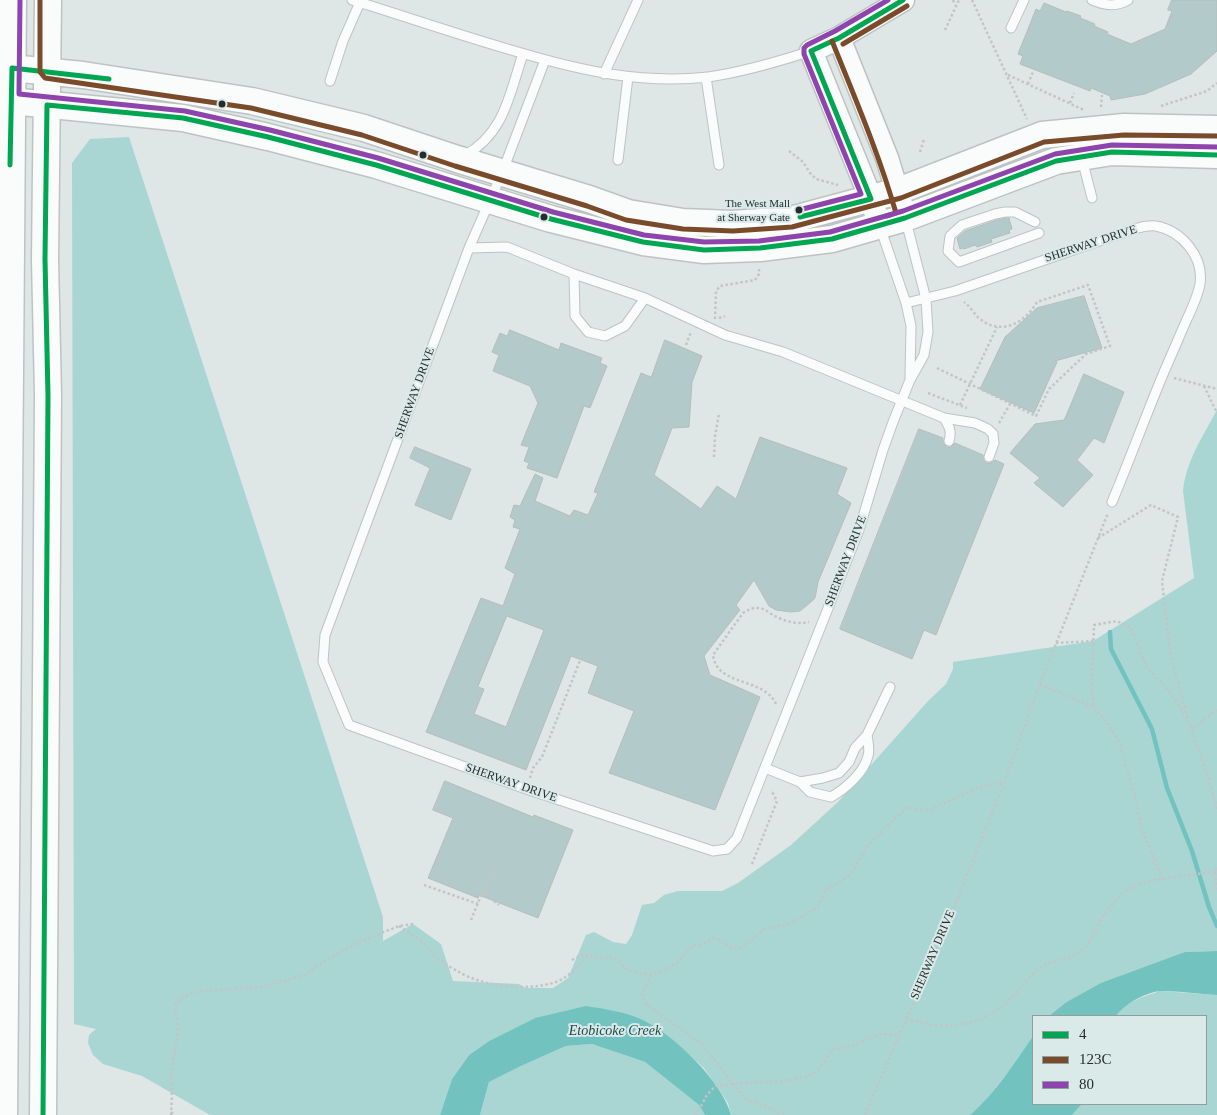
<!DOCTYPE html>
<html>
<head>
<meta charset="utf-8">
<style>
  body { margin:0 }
  #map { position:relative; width:1217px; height:1115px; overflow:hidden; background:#dee6e6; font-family:"Times New Roman",serif }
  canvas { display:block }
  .legend { position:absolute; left:1032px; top:1015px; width:175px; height:90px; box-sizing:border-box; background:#daeae9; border:1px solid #929e9d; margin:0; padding:6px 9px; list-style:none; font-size:15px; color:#262c2c }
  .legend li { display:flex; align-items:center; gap:10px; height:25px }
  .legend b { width:25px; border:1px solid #929e9d }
</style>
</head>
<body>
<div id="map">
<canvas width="1217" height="1115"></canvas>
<ul class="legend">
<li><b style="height:6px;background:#00a651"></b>4</li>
<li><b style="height:6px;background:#7a4b2a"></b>123C</li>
<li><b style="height:6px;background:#8e44ad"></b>80</li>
</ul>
</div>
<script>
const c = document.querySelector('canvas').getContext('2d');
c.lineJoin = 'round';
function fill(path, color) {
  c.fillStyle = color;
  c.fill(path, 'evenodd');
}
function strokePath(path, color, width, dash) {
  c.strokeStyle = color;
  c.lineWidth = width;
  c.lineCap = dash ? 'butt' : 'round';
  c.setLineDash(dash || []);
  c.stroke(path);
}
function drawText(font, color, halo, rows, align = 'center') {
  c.font = font + ' "Times New Roman",serif';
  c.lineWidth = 4;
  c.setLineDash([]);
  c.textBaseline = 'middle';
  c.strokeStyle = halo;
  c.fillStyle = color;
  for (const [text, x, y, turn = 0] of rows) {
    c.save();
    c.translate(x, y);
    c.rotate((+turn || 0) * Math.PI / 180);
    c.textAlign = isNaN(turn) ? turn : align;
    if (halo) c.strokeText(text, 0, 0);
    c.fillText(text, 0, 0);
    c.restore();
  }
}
fill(new Path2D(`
  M 129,137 L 383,917 L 383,941 L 413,924 L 441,944 L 453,981 L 519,984 L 525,988 L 553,988 L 568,978 L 586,935 L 594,932 L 613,942 L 626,944 L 632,935 L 642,905 L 654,903 L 664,895 L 678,891 L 722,891 L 738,883 L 791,845 L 839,801 L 928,701 L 946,684 L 953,669 L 953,662 L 1093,641 L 1194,578 L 1183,491 C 1186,461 1203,436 1217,410 L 1217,951 L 1185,952 L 1065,1003 L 1049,1016 L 1033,1016 L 1033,1036 L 1014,1065 L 984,1102 L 970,1115 L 731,1115 L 728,1103 L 704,1068 L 674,1041 L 644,1021 L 535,1018 L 489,1041 L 469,1055 L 452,1079 L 440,1115 L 210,1115 L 142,1076 L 103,1064 L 93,1055 L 88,1043 L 89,1035 L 96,1029 L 74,1024 L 72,163 L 90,139 Z
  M 1160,991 L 1217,995 L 1217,1115 L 1072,1115 L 1082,1104 L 1206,1104 L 1206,1016 L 1116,1016 C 1125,1001 1144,997 1160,991 Z
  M 592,1044 L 645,1062 L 699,1105 L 705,1115 L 480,1115 L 489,1082 L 521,1066 L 566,1046 Z`), '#a9d6d3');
fill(new Path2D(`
  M 1217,951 L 1217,995 C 1199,994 1180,991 1162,991 C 1148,991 1124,1004 1116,1016 L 1049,1016 L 1065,1003 L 1101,983 L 1185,952 Z
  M 586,1006 C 606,1009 625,1012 643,1020 C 674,1035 722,1081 731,1115 L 705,1115 L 699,1105 L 645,1062 L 592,1044 L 566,1046 L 521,1066 L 489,1082 L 480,1115 L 440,1115 L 452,1079 L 469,1055 L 489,1041 L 535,1018 Z
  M 1033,1036 L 1033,1104 L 1082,1104 L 1072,1115 L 970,1115 C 996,1092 1014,1064 1033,1036 Z`), '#72c3bf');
strokePath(new Path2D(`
  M 1110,632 L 1111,649 L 1152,729 L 1167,788 L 1192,851 L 1209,907 L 1217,926`), '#72c3bf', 4.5);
const building = new Path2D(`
  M 1172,0 L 1217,0 L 1217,51 L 1191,74 L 1145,94 L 1111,100 L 1110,96 L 1091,88 L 1090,91 L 1020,64 L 1023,56 L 1018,54 L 1036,9 L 1040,11 L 1044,3 L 1066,12 L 1067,11 L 1081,16 L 1080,18 L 1095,24 L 1094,26 L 1108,32 L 1107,34 L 1131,44 L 1165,29 L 1172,11 L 1168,10 Z
  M 1009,218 L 1012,229 L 1009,230 L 1010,233 L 991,239 L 992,242 L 977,247 L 975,245 L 964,249 L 963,248 L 960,249 L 957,238 L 965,231 L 997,220 Z
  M 1084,296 L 1102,348 L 1055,361 L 1057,362 L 1034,413 L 980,389 L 1005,337 L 1037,308 Z
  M 510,330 L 559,350 L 561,343 L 602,358 L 600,363 L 607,366 L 590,408 L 584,406 L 557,478 L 527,468 L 529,463 L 524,461 L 529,447 L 521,445 L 538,403 L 530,386 L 493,371 L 499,355 L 492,352 L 500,333 L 507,336 Z
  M 665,340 L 702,356 L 692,382 L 689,427 L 672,428 L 654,475 L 701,509 L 717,486 L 736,499 L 760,437 L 847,468 L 837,494 L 851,503 L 818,582 L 815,598 L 811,602 L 800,611 L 791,612 L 776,610 L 769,606 L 754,580 L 736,605 L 740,610 L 704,656 L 710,675 L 760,697 L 715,810 L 609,773 L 634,711 L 588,693 L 598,666 L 571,656 L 526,770 L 426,732 L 481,598 L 503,606 L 515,574 L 505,568 L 520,529 L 513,527 L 515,520 L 510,517 L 514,505 L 520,506 L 535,474 L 543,478 L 535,501 L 570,516 L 574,510 L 588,515 L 598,493 L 594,492 L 641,373 L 651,377 ZM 507,616 L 544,630 L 506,727 L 474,714 L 484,689 L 478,687 Z
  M 1084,374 L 1124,392 L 1104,443 L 1094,438 L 1077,460 L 1093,475 L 1063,507 L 1034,483 L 1040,478 L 1010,453 L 1035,424 L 1064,420 Z
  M 919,429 L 943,438 L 943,443 L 947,447 L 951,447 L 955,443 L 983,455 L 983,459 L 986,463 L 991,463 L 995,460 L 1004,464 L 936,635 L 924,630 L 912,659 L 840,629 Z
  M 415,447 L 471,469 L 451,520 L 415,505 L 430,468 L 410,458 Z
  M 445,781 L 533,817 L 534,815 L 573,830 L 538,918 L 479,895 L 478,898 L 428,878 L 453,818 L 433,810 Z`);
fill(building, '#b2cac9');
strokePath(building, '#b6bcbc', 1);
const service = new Path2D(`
  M 352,0 C 407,17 462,36 518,52 C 582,71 641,84 708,77 C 744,72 777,62 811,51
  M 1092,0 C 1105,6 1116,7 1128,0
  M 1011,28 L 1024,0
  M 545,60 L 502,173 L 469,248 L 325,635 L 323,662 L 349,725 L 526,789 L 713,851 L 727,849 L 737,838 L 859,530 L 883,450 L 893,422 L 910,380 L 924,355 L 928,332 L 926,299 L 906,221
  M 604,74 L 638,0
  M 706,77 L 719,165
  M 330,81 L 343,41 L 361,0
  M 464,156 C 505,133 509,95 523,54
  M 1082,159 L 1092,198
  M 618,160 L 628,77
  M 1035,222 L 1015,212 L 1005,212 L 995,214 L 962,225 L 950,236 L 948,251 L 959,262 L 1039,233
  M 880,227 L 906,303 L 911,326 L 910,377
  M 469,248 L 507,247 L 574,274 L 645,298 L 725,335 L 783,352 L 944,418 L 975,423 L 988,429 L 993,434 L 994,443 L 989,457
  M 574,274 L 575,316 L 588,332 L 605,336 L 625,326 L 645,298
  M 906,303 L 955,291 L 1134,229 C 1141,227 1149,225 1156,226 C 1182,231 1204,257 1200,284 C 1198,296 1192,308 1187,319 C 1179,337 1172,354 1164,372 C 1146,415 1130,459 1112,502
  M 944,418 C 949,426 952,431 949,441
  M 765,768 L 800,782 L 810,792 L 831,797 C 845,789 864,773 868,756 C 870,750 868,741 867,735
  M 800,782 L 823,778 L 839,773 L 849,762 L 855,748 L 867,735 L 890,687`);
const tertiary = new Path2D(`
  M 839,38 L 887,158 L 902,207
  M 880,227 L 871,199 L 811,51 L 839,38 L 903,0`);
const secondary = new Path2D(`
  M 0,67 L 83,75 L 252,101 L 364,128 L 457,159 L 589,199 L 628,213 L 683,222 L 732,224 L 790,220 L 898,191 L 1042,135 L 1124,127 L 1217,129
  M 0,100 L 183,118 L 268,137 L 376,165 L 551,219 L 643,242 L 704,250 L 760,248 L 832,239 L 905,218 L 1056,161 L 1112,152 L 1217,155
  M 4,1115 L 13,0
  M 43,1115 L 48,396 L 45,259 L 48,0`);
strokePath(service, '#bdc3c3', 11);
strokePath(tertiary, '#bdc3c3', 25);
strokePath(secondary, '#bdc3c3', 29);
strokePath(new Path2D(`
  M 953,0 L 955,5
  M 972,0 L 1027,119
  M 945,30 L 959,0
  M 1008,75 L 1084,110
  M 1028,84 L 1033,72
  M 1070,103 L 1074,93
  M 1161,106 L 1207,91 L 1217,83
  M 1101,107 L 1102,95
  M 789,151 L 803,162 L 810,173 L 816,179 L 838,185
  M 920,152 L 924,139
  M 719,318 L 725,316
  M 715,319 L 716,291 L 720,286 L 755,280 L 759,274 L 759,269
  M 686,345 L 691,332
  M 937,368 L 1036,416 L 1049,389 L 1086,354 L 1110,346 L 1088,285 L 1037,302 C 1025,323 1001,336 980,319 C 974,314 970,306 964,302
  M 1174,378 L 1217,389
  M 1204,386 L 1217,413
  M 928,393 L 967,408
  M 960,405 L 997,327
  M 999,423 L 1010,404
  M 714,457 L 715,436 L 719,414
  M 1098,538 L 1151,505 L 1178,517 L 1162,581 L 1171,658 L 1188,718
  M 1056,643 L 1093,641
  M 1040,684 L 1093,707
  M 776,704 C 764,677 717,687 713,655 L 743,613 C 748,610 753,607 758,608 C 764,608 768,612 773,615 C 784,621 796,625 809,622
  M 1192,729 L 1217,710
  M 530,778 L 533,768 L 542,757 L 581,658
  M 752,864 L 777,801 L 771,790
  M 1217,868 L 1215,874 L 1217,891
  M 1163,880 L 1142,829 L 1134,793 L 1119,742 L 1108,724 L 1094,707 L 1092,686 L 1094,625 L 1117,621 L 1131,628 L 1146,666 L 1169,691 L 1189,722 L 1209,780 L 1217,809
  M 424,885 L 478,904
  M 482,892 L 499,905
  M 471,920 L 493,866
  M 399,926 C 406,931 414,936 421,941 C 426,945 429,951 434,955 C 441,961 451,968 459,972 C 485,987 524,991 553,983 C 567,979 579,966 589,955
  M 572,960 L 584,954 L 602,959 L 611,957 L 617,959 L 624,967 L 637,973 L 651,975 L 664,971 L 679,961 L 692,946 L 703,944 L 714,938 C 725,942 728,948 739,949 L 765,929 L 789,924 L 818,907 L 826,889 L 843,880 L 850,875 L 868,845 L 906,808 L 929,810 L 984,785 L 1004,783
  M 651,975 L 642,995 L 647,1005 L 702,1044 L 744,1098 L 786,1115
  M 906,1018 C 939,1031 978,1028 1006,1003 C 1018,993 1027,978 1040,968 C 1053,959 1072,960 1082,950 C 1090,944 1094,933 1098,925 C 1105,913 1114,901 1125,892 C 1143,877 1193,876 1217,871
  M 171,1112 L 175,1115
  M 171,1115 L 172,1096 L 171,1078 L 178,1029 L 175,1005 L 183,997 L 199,991 L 262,987 L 305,975 L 328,959 L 359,942 L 399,926 L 413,924
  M 696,1115 L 707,1095 L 715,1086 C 743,1081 788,1085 812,1074 C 821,1070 826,1058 832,1050 L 855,1045 L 880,1034 L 899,1035
  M 865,1115 L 947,925 L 1004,783 L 1040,684 L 1108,513`), '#c2c5c5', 2.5, [2.5, 2.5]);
strokePath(service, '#fafbfb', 9);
strokePath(tertiary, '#fafbfb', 22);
strokePath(secondary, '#fafbfb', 26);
strokePath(new Path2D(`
  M 10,165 L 12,68 L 109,79
  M 800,217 L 871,199 L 811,51 L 839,38 L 903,0
  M 43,1115 L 48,396 L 45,259 L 47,105 L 183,118 L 268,137 L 376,165 L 551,219 L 643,242 L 704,250 L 760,248 L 832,239 L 905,218 L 1056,161 L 1112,152 L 1217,155`), '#00a651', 5);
strokePath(new Path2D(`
  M 40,0 L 40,72 L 45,78 L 251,108 L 362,135 L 455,166 L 587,206 L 626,220 L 683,229 L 733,231 L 792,227 L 901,198 L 1044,142 L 1124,135 L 1217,136
  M 832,41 C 855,98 879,154 896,213 L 887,216
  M 843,44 L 907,6`), '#7a4b2a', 5);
strokePath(new Path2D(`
  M 20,0 L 19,94 L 185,111 L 270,130 L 378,158 L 553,212 L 644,235 L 704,242 L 759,241 L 830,232 L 903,211 L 1055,154 L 1112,145 L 1217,147
  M 799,210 L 861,194 L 804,54 L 804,48 L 807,45 L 835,31 L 888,0`), '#8e44ad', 5);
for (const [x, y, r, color] of [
  [222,104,4.5,"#262c2c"],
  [423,155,4.5,"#262c2c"],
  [799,210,4.5,"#262c2c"],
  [544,217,4.5,"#262c2c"]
]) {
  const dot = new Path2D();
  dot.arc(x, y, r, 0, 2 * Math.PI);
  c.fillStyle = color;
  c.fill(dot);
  strokePath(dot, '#daeae9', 2);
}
drawText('11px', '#262c2c', '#daeae9', [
  ["The West Mall",790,204],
  ["at Sherway Gate",790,218]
], 'right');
drawText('12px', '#262c2c', '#daeae9', [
  ["SHERWAY DRIVE",1091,244,-18],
  ["SHERWAY DRIVE",415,393,-70],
  ["SHERWAY DRIVE",846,561,-69],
  ["SHERWAY DRIVE",511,783,19],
  ["SHERWAY DRIVE",933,955,-67]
]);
drawText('italic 14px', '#1a4b48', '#daeae9', [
  ["Etobicoke Creek",615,1031]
]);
</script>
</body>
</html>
